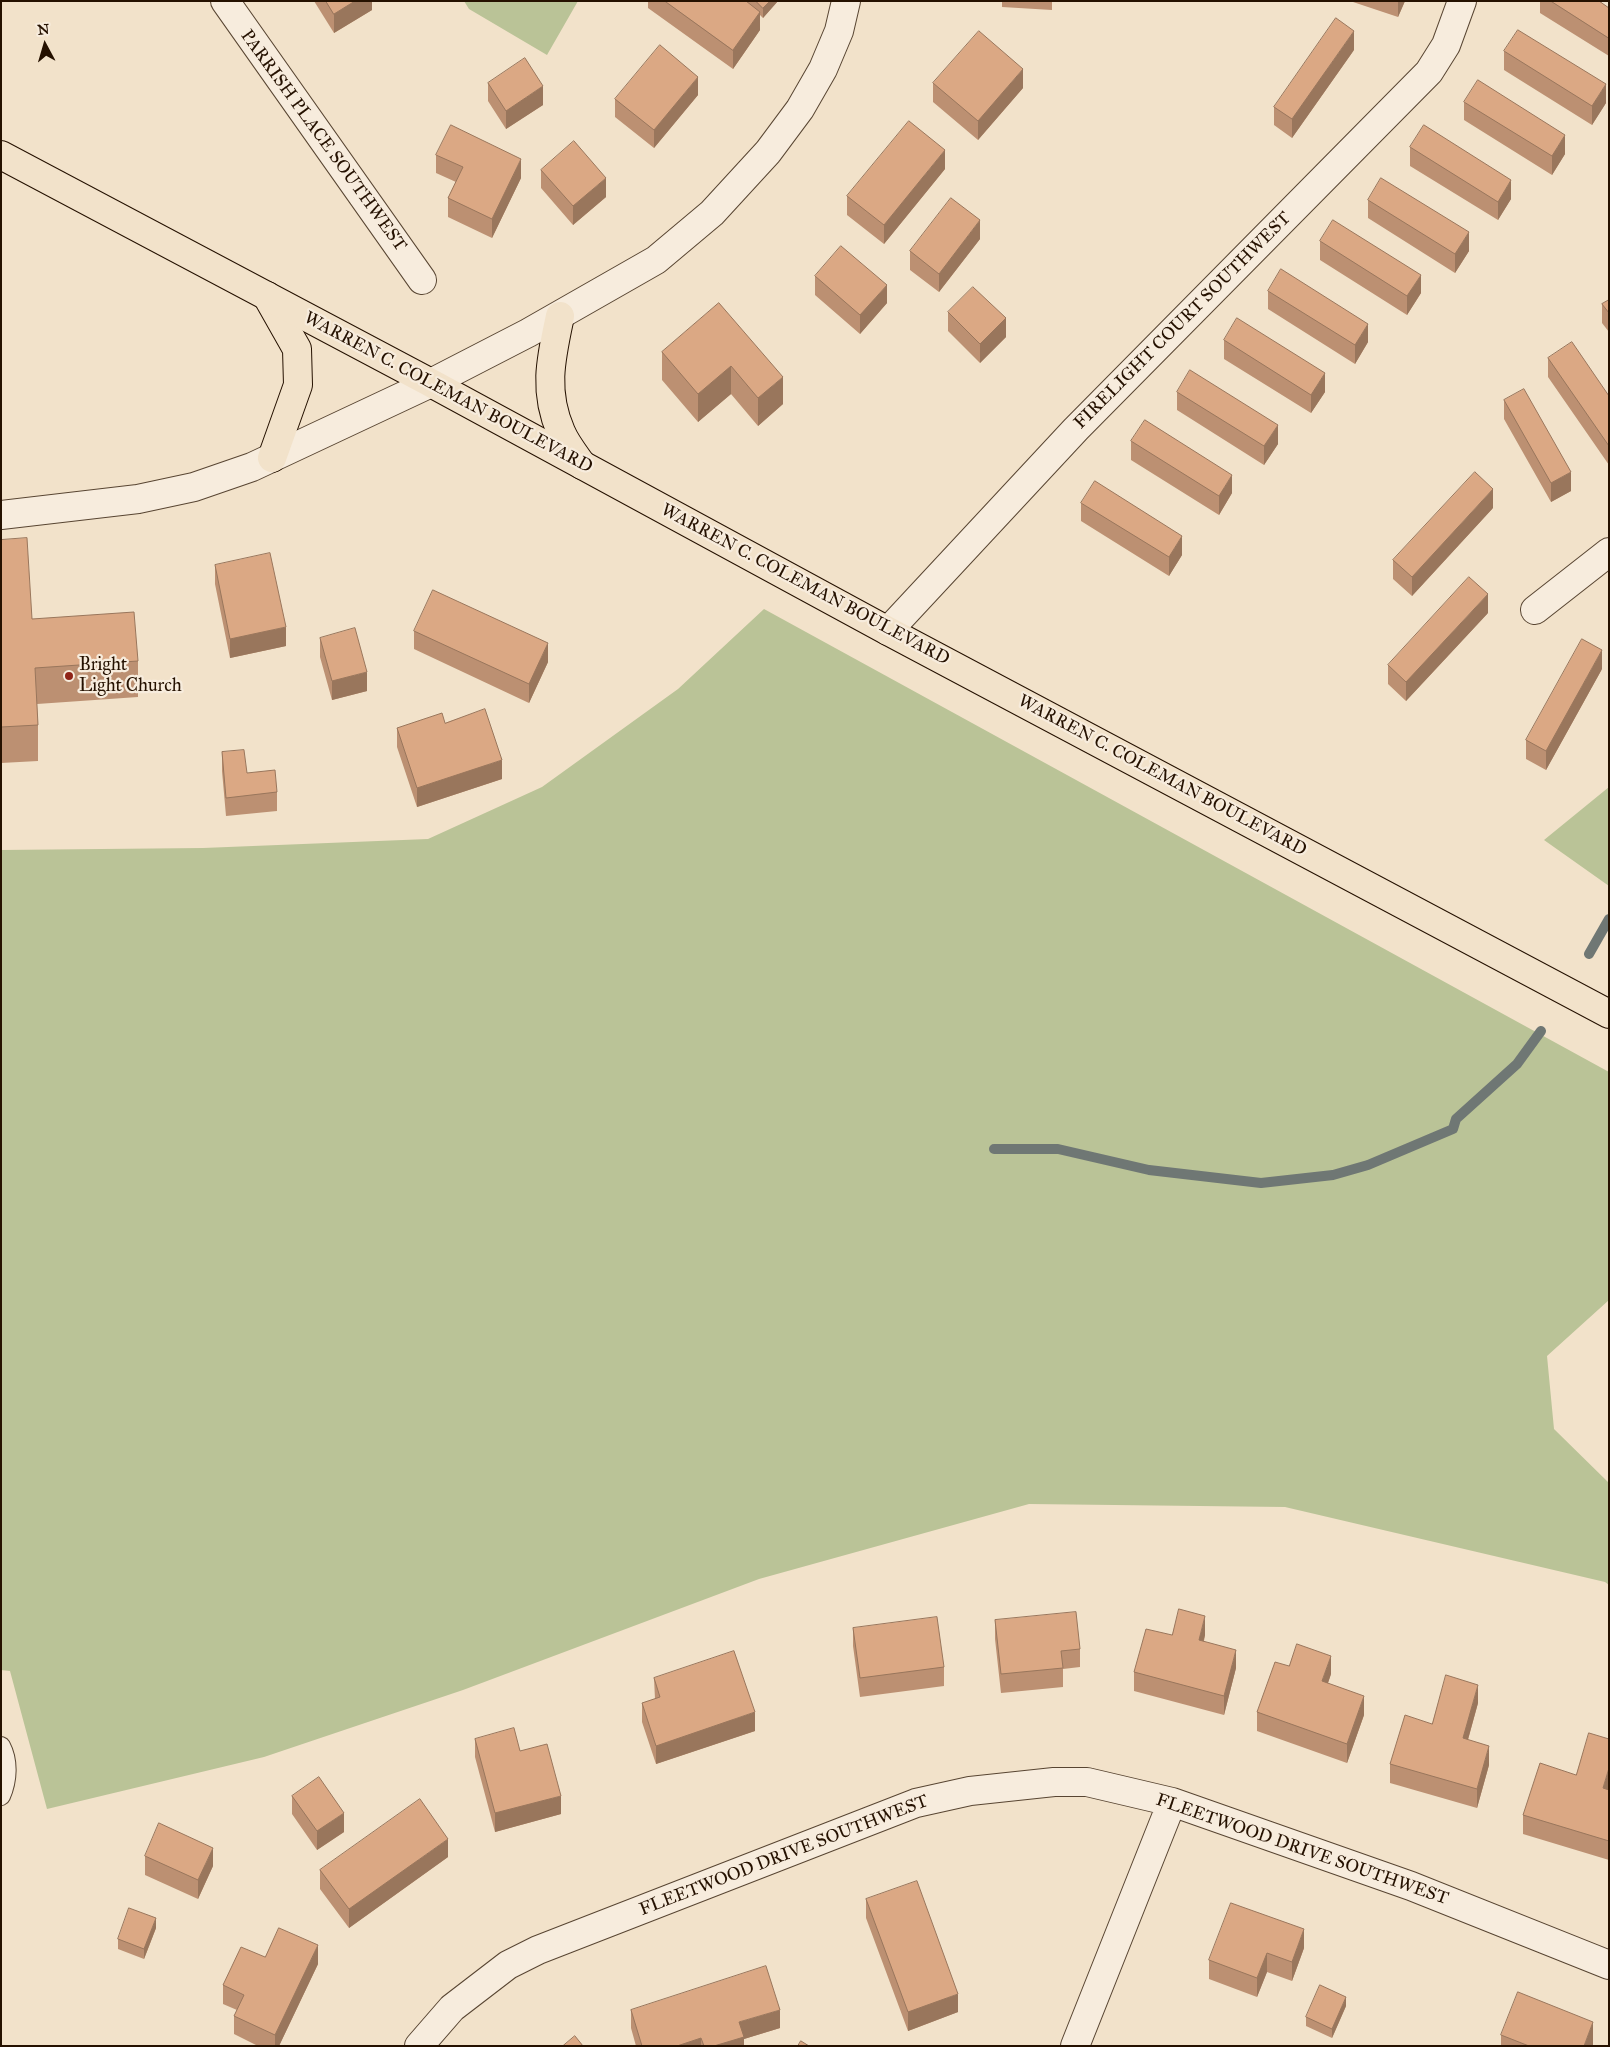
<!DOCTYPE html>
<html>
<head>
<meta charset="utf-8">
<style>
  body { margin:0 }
  #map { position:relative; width:1610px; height:2047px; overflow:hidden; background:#f2e2ca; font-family:"IM FELL Great Primer",serif }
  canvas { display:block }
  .frame { position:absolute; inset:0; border:2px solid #251100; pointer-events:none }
  .north { position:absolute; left:20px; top:20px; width:50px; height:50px; -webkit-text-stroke:4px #f7ecdd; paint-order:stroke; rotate:354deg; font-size:14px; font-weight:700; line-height:20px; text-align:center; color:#251100 }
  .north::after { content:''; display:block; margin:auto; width:18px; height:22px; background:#251100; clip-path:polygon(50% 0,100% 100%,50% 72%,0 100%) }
</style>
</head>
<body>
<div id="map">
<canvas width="1610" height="2047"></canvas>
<div class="frame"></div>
<div class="north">N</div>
</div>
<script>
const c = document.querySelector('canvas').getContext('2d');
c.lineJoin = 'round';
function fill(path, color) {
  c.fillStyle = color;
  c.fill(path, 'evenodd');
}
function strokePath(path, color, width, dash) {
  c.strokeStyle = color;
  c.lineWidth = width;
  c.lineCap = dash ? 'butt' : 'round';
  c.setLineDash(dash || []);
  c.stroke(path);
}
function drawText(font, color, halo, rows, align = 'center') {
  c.font = font + ' "IM FELL Great Primer",serif';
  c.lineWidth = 4.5;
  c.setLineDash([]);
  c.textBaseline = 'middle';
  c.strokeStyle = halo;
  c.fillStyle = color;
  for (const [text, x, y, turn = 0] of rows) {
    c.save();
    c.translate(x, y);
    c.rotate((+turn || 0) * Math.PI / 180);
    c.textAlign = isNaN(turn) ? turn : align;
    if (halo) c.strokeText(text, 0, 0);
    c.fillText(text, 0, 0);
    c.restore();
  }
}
fill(new Path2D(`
  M 464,1 L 578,1 L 547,55 L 469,9 Z
  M 764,609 L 1609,1072 L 1609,1300 L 1547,1356 L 1554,1429 L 1609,1483 L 1609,1585 L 1605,1582 L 1285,1507 L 1029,1504 L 759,1579 L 463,1690 L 264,1757 L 47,1809 L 10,1671 L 1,1670 L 1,850 L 203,848 L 428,839 L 542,787 L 678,689 Z
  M 1609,787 L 1609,886 L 1544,840 Z`), '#bac397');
strokePath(new Path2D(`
  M 1589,954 L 1609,919
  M 994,1149 L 1058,1149 L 1149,1170 L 1261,1183 L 1333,1175 L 1368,1165 L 1453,1129 L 1456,1119 L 1517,1064 L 1541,1031`), '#6f7774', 10);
const service = new Path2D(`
  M 1,1746 C 9,1761 8,1780 1,1796`);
const minor = new Path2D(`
  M 225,1 L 422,280
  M 1,515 L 138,499 L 194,487 L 252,467 L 431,383 L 528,333 L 656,260 L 712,213 L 768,152 L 800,109 L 823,69 L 839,31 L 846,1
  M 1535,610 L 1609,552
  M 888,631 L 1076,429 L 1429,72 L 1446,45 L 1462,1
  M 419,2046 L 452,2008 L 508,1965 L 538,1950 L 916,1803 L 970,1791 L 1054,1782 L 1087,1782 L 1172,1802 L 1411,1886 L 1609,1965
  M 1075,2046 L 1172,1802`);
const primary = new Path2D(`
  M 267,296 L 297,349 L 298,385 L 272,458
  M 560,316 C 551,358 543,391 561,432 C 566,444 575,455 582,465`);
const trunk = new Path2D(`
  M 1,155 L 431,383 L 888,631 L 1609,1014`);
strokePath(service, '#584532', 20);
strokePath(minor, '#584532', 30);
strokePath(primary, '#251100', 30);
strokePath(trunk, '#251100', 30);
strokePath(service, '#f7ecdd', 18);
strokePath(minor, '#f7ecdd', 28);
strokePath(primary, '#f2e2ca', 28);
strokePath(trunk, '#f2e2ca', 28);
fill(new Path2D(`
  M 314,1 L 372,1 L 372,10 L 334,33 Z
  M 648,1 L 778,1 L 763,18 L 760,15 L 760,30 L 733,69 L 648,8 Z
  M 1002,1 L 1052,1 L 1052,10 L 1002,7 Z
  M 1350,1 L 1405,1 L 1398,17 Z
  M 1540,1 L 1599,1 L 1609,8 L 1609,56 L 1540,13 Z
  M 1354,50 L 1292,138 L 1274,125 L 1274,107 Z
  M 1504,51 L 1606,103 L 1592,125 L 1504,70 Z
  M 488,83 L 543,105 L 506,129 L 488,101 Z
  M 933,83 L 1023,88 L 978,140 L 933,102 Z
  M 698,95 L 654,148 L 615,117 L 615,99 Z
  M 1464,102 L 1565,154 L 1552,175 L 1464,120 Z
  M 1410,147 L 1511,199 L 1498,220 L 1410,166 Z
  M 436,155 L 521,178 L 492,238 L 448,217 L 448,198 L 456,182 L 436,173 Z
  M 945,169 L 884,244 L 847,215 L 847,196 Z
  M 541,170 L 606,197 L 573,225 L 541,188 Z
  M 1368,200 L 1469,251 L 1455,273 L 1368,218 Z
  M 980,239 L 939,292 L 910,270 L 910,251 Z
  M 1320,241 L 1421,293 L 1407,315 L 1320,260 Z
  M 815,276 L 887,303 L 860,334 L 815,295 Z
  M 1268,291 L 1368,342 L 1355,364 L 1268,309 Z
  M 1609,300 L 1609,332 L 1602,323 L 1602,304 Z
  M 719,303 L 783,404 L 758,426 L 731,394 L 698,422 L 662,380 L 662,352 Z
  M 948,312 L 1006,337 L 980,363 L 948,331 Z
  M 1224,340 L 1325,392 L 1311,413 L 1224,359 Z
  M 1548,358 L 1609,396 L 1609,465 L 1548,377 Z
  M 1177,392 L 1278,444 L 1264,465 L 1177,410 Z
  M 1504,400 L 1571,491 L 1551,502 L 1504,419 Z
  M 1131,441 L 1232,493 L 1219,515 L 1131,460 Z
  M 1081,503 L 1182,555 L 1169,576 L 1081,521 Z
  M 1493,508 L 1412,596 L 1393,579 L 1393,560 Z
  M 1,540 L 32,619 L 138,661 L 138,697 L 37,704 L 38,725 L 38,761 L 1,763 Z
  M 215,565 L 286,646 L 230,658 L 215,584 Z
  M 1488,613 L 1406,701 L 1388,684 L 1388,665 Z
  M 414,631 L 548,662 L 529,703 L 414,649 Z
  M 320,638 L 367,691 L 332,700 L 320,657 Z
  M 1602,669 L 1546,770 L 1526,759 L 1526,740 Z
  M 445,723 L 502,779 L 417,807 L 397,747 L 397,728 Z
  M 222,752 L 247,773 L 277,792 L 277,811 L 226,816 L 222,771 Z
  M 995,1620 L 1080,1649 L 1080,1667 L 1063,1669 L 1063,1687 L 1001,1693 L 995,1639 Z
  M 853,1628 L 944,1667 L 944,1686 L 860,1697 L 853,1646 Z
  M 1172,1635 L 1205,1635 L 1204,1641 L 1236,1668 L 1224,1715 L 1134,1691 L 1134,1672 Z
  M 1331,1674 L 1328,1683 L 1364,1715 L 1347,1763 L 1257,1731 L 1257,1712 Z
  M 654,1678 L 755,1731 L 656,1764 L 642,1722 L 642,1703 L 655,1699 Z
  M 1478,1703 L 1468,1740 L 1489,1765 L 1477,1808 L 1390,1783 L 1390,1764 L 1432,1724 Z
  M 475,1739 L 520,1751 L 561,1814 L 495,1832 L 475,1757 Z
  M 1608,1790 L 1609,1790 L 1609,1860 L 1523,1834 L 1523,1815 Z
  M 292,1796 L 344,1832 L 317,1850 L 292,1814 Z
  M 145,1856 L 213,1866 L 198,1899 L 145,1875 Z
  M 448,1857 L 349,1928 L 320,1889 L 320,1870 Z
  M 866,1899 L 958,2012 L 908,2031 L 866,1918 Z
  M 156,1928 L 144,1959 L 118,1949 L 118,1939 Z
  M 1304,1948 L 1292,1981 L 1267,1972 L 1257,1997 L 1209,1979 L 1209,1960 Z
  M 265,1957 L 318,1964 L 279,2046 L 258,2046 L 234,2034 L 234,2016 L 237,2010 L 223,2004 L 223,1985 Z
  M 1346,2006 L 1332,2038 L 1306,2026 L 1306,2017 Z
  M 631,2010 L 780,2028 L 744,2039 L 744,2046 L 636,2046 L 631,2028 Z
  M 1501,2035 L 1593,2046 L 1501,2046 Z`), '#bc9072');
fill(new Path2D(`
  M 355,1 L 372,1 L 372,10 L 334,33 L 334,14 Z
  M 770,1 L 778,1 L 763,18 L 763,8 Z
  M 1398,1 L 1405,1 L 1398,17 Z
  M 760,12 L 760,30 L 733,69 L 733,50 Z
  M 1354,31 L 1354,50 L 1292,138 L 1292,119 Z
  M 1023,69 L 1023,88 L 978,140 L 978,121 Z
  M 698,77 L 698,95 L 654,148 L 654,130 Z
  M 1606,84 L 1606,103 L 1592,125 L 1592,106 Z
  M 543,86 L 543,105 L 506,129 L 506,111 Z
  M 1565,135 L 1565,154 L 1552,175 L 1552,156 Z
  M 945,150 L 945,169 L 884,244 L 884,225 Z
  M 521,159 L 521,178 L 492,238 L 492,219 Z
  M 606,178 L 606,197 L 573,225 L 573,206 Z
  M 1511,180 L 1511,199 L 1498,220 L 1498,202 Z
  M 980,220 L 980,239 L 939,292 L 939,274 Z
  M 1469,232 L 1469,251 L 1455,273 L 1455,254 Z
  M 1421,275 L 1421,293 L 1407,315 L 1407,296 Z
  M 887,285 L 887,303 L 860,334 L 860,315 Z
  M 1006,318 L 1006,337 L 980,363 L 980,344 Z
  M 1368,324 L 1368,342 L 1355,364 L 1355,345 Z
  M 731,366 L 731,394 L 698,422 L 698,394 Z
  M 1325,373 L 1325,392 L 1311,413 L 1311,395 Z
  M 783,377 L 783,404 L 758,426 L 758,398 Z
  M 1278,425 L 1278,444 L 1264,465 L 1264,446 Z
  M 1571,472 L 1571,491 L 1551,502 L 1551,483 Z
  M 1232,475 L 1232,493 L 1219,515 L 1219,496 Z
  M 1493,489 L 1493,508 L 1412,596 L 1412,577 Z
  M 1182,536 L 1182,555 L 1169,576 L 1169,557 Z
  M 1488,594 L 1488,613 L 1406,701 L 1406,682 Z
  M 286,627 L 286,646 L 230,658 L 230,639 Z
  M 548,643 L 548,662 L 529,703 L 529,684 Z
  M 1602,650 L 1602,669 L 1546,770 L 1546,751 Z
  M 367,672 L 367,691 L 332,700 L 332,681 Z
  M 502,760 L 502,779 L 417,807 L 417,788 Z
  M 1205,1616 L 1205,1635 L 1199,1658 L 1199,1640 Z
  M 1236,1650 L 1236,1668 L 1224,1715 L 1224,1696 Z
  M 1331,1656 L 1331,1674 L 1322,1700 L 1322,1681 Z
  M 1478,1685 L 1478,1703 L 1463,1757 L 1463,1738 Z
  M 1364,1696 L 1364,1715 L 1347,1763 L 1347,1744 Z
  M 755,1712 L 755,1731 L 656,1764 L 656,1746 Z
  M 1489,1746 L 1489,1765 L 1477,1808 L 1477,1789 Z
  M 1609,1768 L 1609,1787 L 1603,1807 L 1603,1788 Z
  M 561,1796 L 561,1814 L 495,1832 L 495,1813 Z
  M 344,1813 L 344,1832 L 317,1850 L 317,1831 Z
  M 448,1839 L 448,1857 L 349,1928 L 349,1909 Z
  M 213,1848 L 213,1866 L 198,1899 L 198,1880 Z
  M 156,1918 L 156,1928 L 144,1959 L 144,1949 Z
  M 1304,1929 L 1304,1948 L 1292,1981 L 1292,1962 Z
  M 318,1945 L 318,1964 L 279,2046 L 275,2046 L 275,2035 Z
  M 1267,1953 L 1267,1972 L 1257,1997 L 1257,1978 Z
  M 958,1994 L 958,2012 L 908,2031 L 908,2012 Z
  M 1346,1997 L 1346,2006 L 1332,2038 L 1332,2029 Z
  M 780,2010 L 780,2028 L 744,2039 L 744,2046 L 714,2046 L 739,2022 Z
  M 1593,2022 L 1593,2046 L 1584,2046 Z
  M 701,2038 L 701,2046 L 677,2046 Z`), '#99765c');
const building = new Path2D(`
  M 326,1 L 355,1 L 334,14 Z
  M 665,1 L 746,1 L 760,12 L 733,50 Z
  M 756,1 L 770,1 L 763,8 Z
  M 1551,1 L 1599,1 L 1609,8 L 1609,38 Z
  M 1336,18 L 1354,31 L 1292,119 L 1274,107 Z
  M 1518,30 L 1606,84 L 1592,106 L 1504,51 Z
  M 979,31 L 1023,69 L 978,121 L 933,83 Z
  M 660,45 L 698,77 L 654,130 L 615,99 Z
  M 525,58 L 543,86 L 506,111 L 488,83 Z
  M 1478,80 L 1565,135 L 1552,156 L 1464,102 Z
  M 909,121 L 945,150 L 884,225 L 847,196 Z
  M 451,125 L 521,159 L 492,219 L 448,198 L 463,167 L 436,155 Z
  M 1424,125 L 1511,180 L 1498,202 L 1410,147 Z
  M 574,141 L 606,178 L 573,206 L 541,170 Z
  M 1381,178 L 1469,232 L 1455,254 L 1368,200 Z
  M 951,198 L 980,220 L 939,274 L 910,251 Z
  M 1333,220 L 1421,275 L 1407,296 L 1320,241 Z
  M 841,246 L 887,285 L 860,315 L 815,276 Z
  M 1281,269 L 1368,324 L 1355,345 L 1268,291 Z
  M 973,287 L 1006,318 L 980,344 L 948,312 Z
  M 1609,300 L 1609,313 L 1602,304 Z
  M 719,303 L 783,377 L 758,398 L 731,366 L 698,394 L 662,352 Z
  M 1237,318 L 1325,373 L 1311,395 L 1224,340 Z
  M 1572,342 L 1609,396 L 1609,446 L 1548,358 Z
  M 1190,370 L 1278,425 L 1264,446 L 1177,392 Z
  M 1524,389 L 1571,472 L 1551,483 L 1504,400 Z
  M 1145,420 L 1232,475 L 1219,496 L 1131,441 Z
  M 1475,472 L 1493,489 L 1412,577 L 1393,560 Z
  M 1095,481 L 1182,536 L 1169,557 L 1081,503 Z
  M 27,538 L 32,619 L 134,612 L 138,661 L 35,668 L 38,725 L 1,727 L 1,540 Z
  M 270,553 L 286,627 L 230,639 L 215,565 Z
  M 1469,577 L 1488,594 L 1406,682 L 1388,665 Z
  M 433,590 L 548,643 L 529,684 L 414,631 Z
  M 355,628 L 367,672 L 332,681 L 320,638 Z
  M 1582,639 L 1602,650 L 1546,751 L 1526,740 Z
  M 485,709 L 502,760 L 417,788 L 397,728 L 442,713 L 445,723 Z
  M 244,750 L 247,773 L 275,770 L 277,792 L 226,798 L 222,752 Z
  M 1179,1609 L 1205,1616 L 1199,1640 L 1236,1650 L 1224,1696 L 1134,1672 L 1146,1629 L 1172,1635 Z
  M 1076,1612 L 1080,1649 L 1061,1651 L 1063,1668 L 1001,1674 L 995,1620 Z
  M 937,1617 L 944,1667 L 860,1678 L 853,1628 Z
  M 1297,1644 L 1331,1656 L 1322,1681 L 1364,1696 L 1347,1744 L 1257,1712 L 1275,1662 L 1289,1666 Z
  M 734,1651 L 755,1712 L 656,1746 L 642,1703 L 660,1697 L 654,1678 Z
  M 1446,1675 L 1478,1685 L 1463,1738 L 1489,1746 L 1477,1789 L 1390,1764 L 1405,1715 L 1432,1724 Z
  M 514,1728 L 520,1751 L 547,1744 L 561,1796 L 495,1813 L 475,1739 Z
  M 1589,1733 L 1609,1739 L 1609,1768 L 1603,1788 L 1609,1790 L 1609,1841 L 1523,1815 L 1540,1763 L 1576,1775 Z
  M 319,1777 L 344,1813 L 317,1831 L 292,1796 Z
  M 420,1799 L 448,1839 L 349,1909 L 320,1870 Z
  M 159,1823 L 213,1848 L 198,1880 L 145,1856 Z
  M 917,1881 L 958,1994 L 908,2012 L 866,1899 Z
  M 1231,1903 L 1304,1929 L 1292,1962 L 1267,1953 L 1257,1978 L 1209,1960 Z
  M 129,1908 L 156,1918 L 144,1949 L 118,1939 Z
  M 279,1928 L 318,1945 L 275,2035 L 234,2016 L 244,1995 L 223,1985 L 241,1947 L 265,1957 Z
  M 766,1966 L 780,2010 L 739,2022 L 744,2037 L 714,2046 L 704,2046 L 701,2038 L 677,2046 L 642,2046 L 631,2010 Z
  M 1320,1985 L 1346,1997 L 1332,2029 L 1306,2017 Z
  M 1518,1992 L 1593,2022 L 1584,2046 L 1529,2046 L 1501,2035 Z
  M 575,2036 L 583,2046 L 563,2046 Z
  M 801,2041 L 809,2046 L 798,2046 Z`);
fill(building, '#dba884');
strokePath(building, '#99765c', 1);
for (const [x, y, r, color] of [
  [69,676,5,"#8f2418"]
]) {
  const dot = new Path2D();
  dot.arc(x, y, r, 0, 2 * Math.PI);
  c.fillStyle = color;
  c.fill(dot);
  strokePath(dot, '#f7ecdd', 2);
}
drawText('18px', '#251100', '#f7ecdd', [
  ["PARRISH PLACE SOUTHWEST",323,141,54],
  ["FIRELIGHT COURT SOUTHWEST",1183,321,-45],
  ["WARREN C. COLEMAN BOULEVARD",448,393,28],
  ["WARREN C. COLEMAN BOULEVARD",805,585,28],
  ["WARREN C. COLEMAN BOULEVARD",1162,776,28],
  ["FLEETWOOD DRIVE SOUTHWEST",1302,1850,19],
  ["FLEETWOOD DRIVE SOUTHWEST",784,1856,-21]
]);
drawText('18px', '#251100', '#f7ecdd', [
  ["Bright",79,666],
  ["Light Church",79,687]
], 'left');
</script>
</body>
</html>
